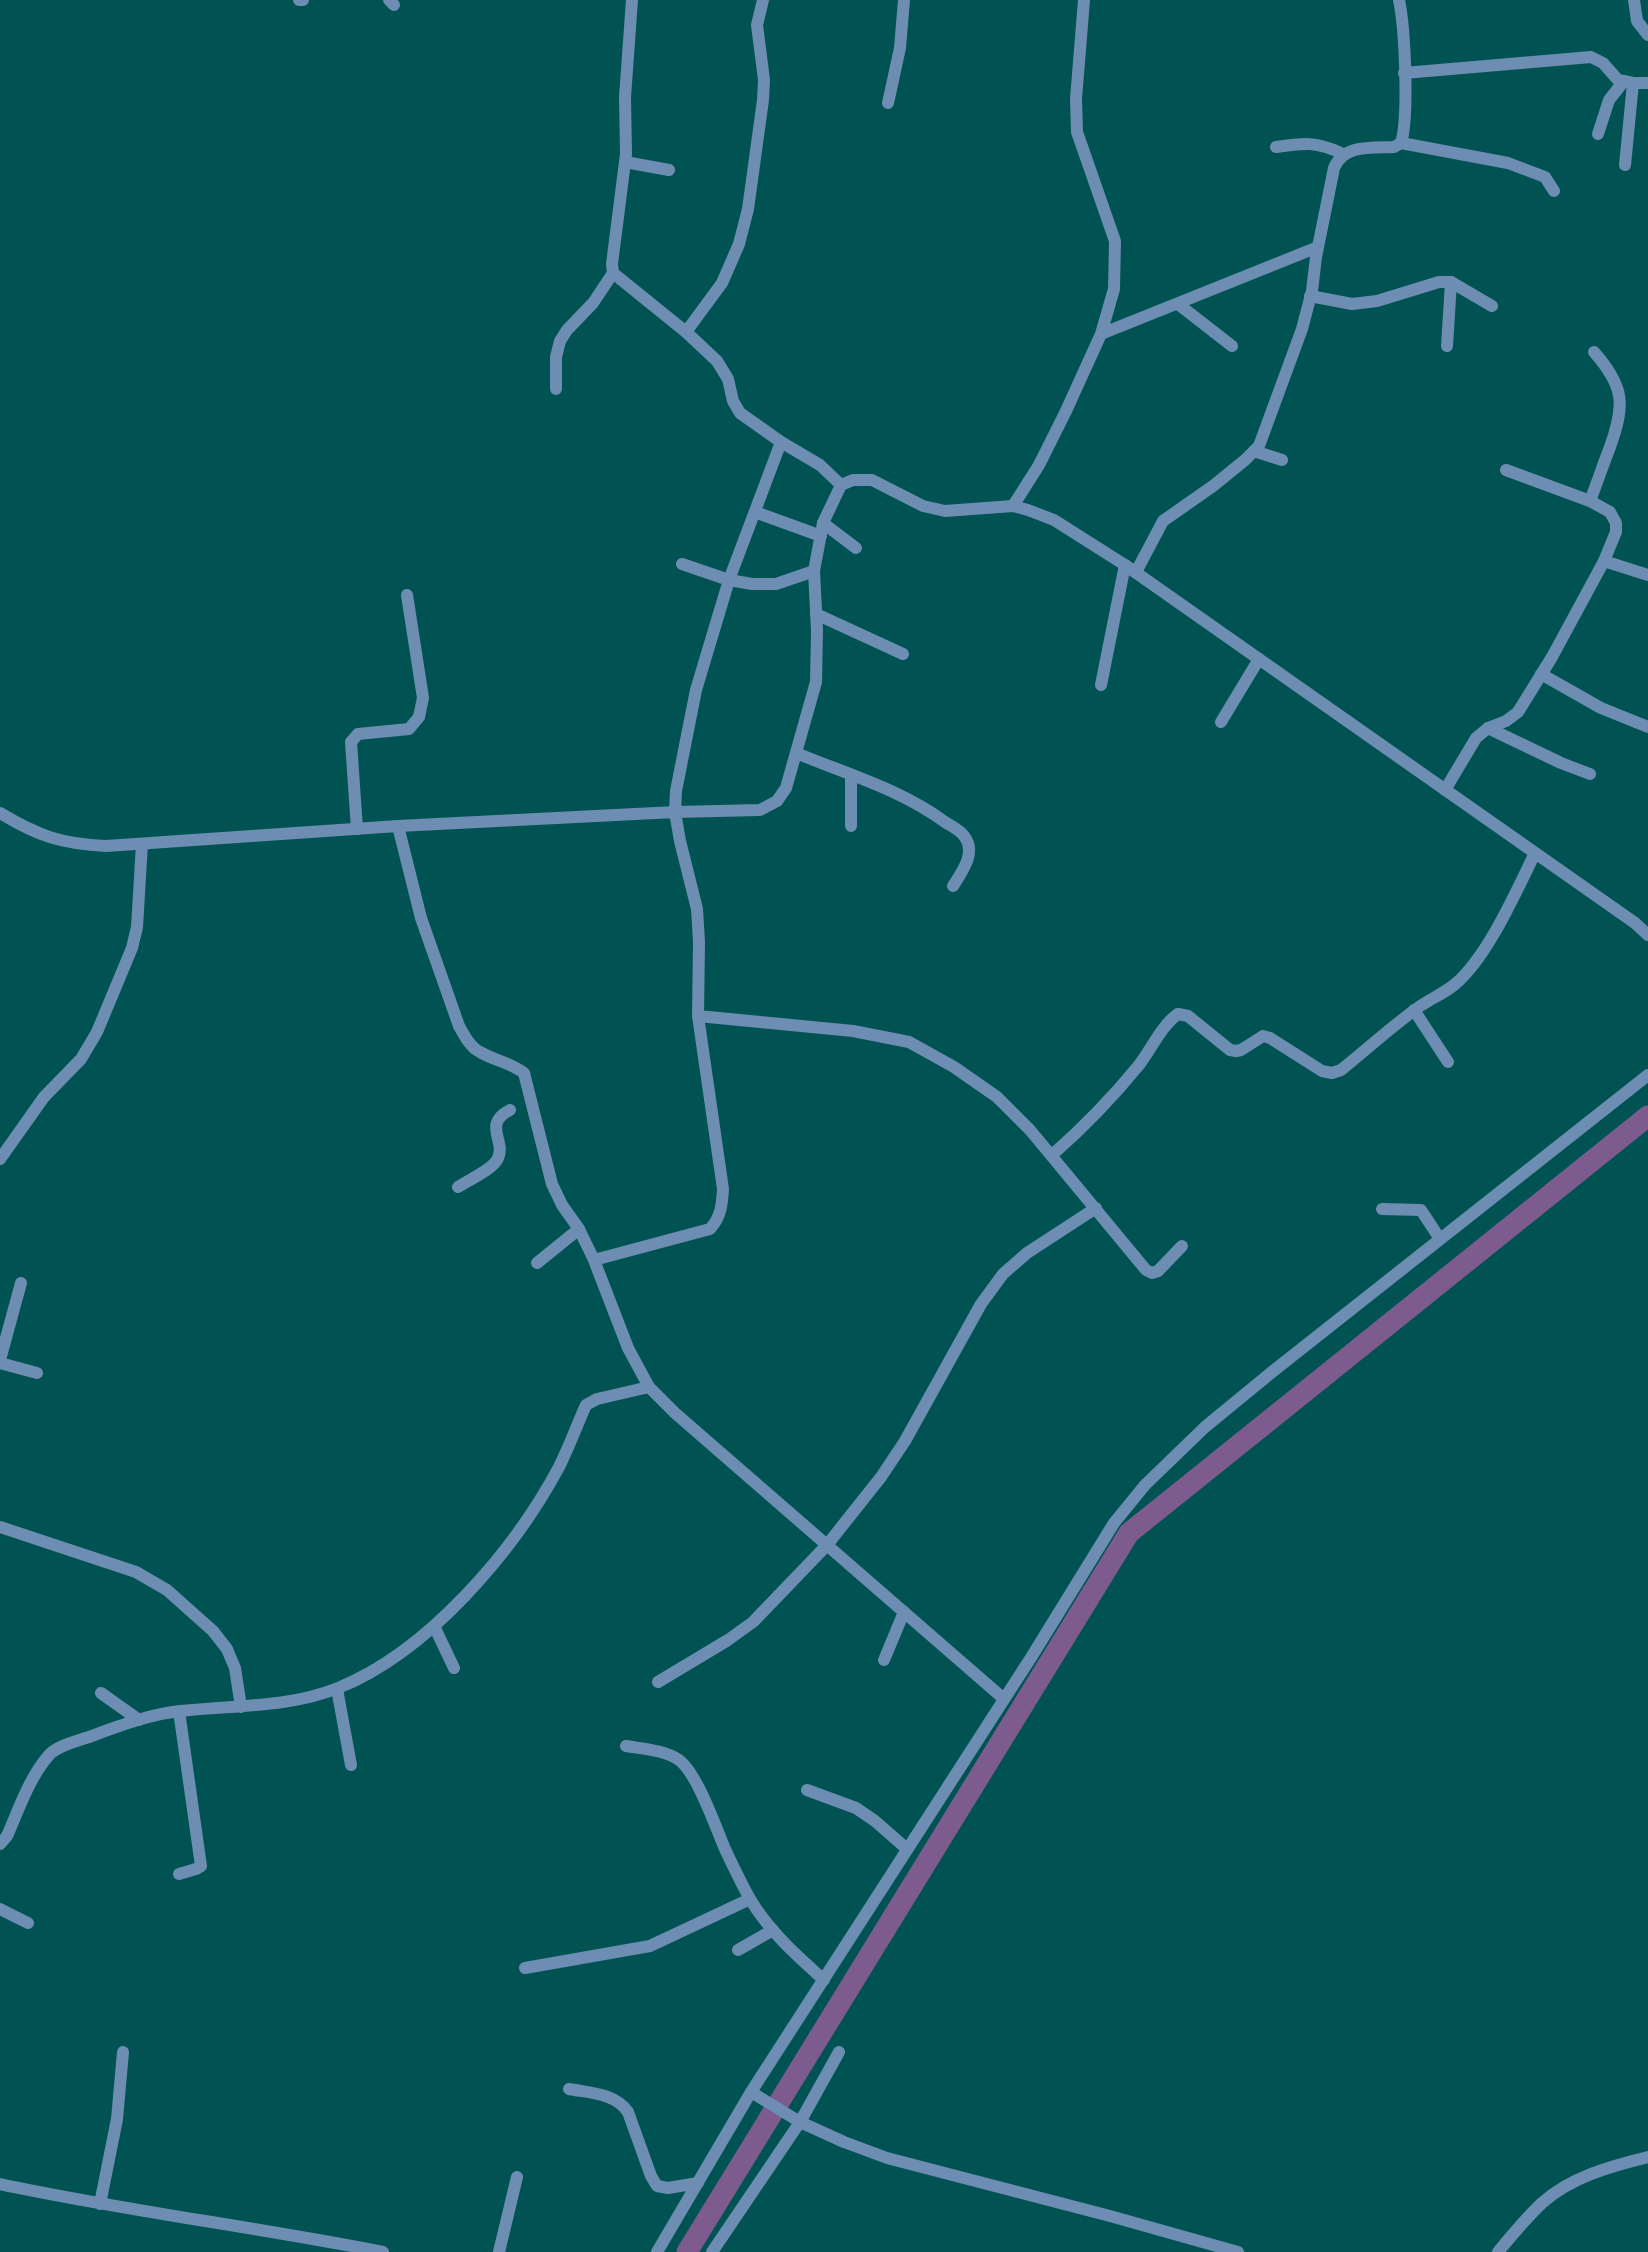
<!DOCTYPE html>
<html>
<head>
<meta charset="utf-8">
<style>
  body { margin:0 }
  canvas { display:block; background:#005352 }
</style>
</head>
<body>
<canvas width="1648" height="2252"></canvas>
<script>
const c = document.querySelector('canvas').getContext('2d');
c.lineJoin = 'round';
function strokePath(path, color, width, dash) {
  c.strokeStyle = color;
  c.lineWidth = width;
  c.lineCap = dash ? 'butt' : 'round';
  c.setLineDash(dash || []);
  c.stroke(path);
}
strokePath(new Path2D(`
  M 687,2252 L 1129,1533 L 1648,1116`), '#7d5b8f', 21);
strokePath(new Path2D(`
  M 389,0 L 394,5
  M 1634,0 L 1637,21 L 1648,35
  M 888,103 L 900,48 L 904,0
  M 1598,134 L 1609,100 L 1624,81
  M 1276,147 C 1303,143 1317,141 1343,154
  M 625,162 L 669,170
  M 1178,304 L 1232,346
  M 1447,346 L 1451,282
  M 556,389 L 556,357 L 560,341 L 567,330 L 593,303 L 613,273
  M 1254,451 L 1282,460
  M 823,523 L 856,548
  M 1604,561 L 1648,575
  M 682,564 L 729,580
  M 816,614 L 903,654
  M 1541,674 L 1601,708 L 1648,727
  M 1101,685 L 1125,565
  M 1221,722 L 1259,659
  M 1488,728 L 1561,763 L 1590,774
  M 851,775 L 851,826
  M 357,829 L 351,742 L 358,734 L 409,729 L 419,717 L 423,698 L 407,595
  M 1414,1010 L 1448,1062
  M 458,1187 C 470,1179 490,1171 497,1160 C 508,1142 481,1125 510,1110
  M 1382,1209 L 1421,1210 L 1440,1239
  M 537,1263 L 579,1229
  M 0,1363 L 37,1373
  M 435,1628 L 454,1668
  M 884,1660 L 904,1612
  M 337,1689 L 351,1765
  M 807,1790 L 856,1808 L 875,1821 L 907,1849
  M 0,1909 L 28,1923
  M 738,1950 L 773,1930
  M 800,2122 L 839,2052`), '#6e8db3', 12);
strokePath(new Path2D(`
  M 299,0 L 303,0
  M 632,0 L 625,97 L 626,154 L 612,264 L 613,273 L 686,332 L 717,361 L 728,379 L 733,401 L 740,413 L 781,442 L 820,465 L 841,485
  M 1404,73 L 1591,57 L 1603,63 L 1618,80 L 1633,83 L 1648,83
  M 1401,143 L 1508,163 L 1545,177 L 1554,191
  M 1625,165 L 1633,83
  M 1310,296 L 1352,304 L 1377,301 L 1439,282 L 1451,282 L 1492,306
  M 686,332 L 722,283 L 739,244 L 748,209 L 763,100 L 764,80 L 757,25 L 763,0
  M 1101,334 L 1318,247
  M 1590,501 C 1597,483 1603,465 1610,447 C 1625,405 1625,387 1594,352
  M 1013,506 L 1039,465 L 1066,411 L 1101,334 L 1114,289 L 1115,241 L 1077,132 L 1076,99 L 1084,0
  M 755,512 L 821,536
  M 1136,572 L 1163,521 L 1213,486 L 1245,460 L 1259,446 L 1302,329 L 1312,291 L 1316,257 L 1334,168 C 1344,144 1372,148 1394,147 L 1401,143 C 1409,117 1405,28 1399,0
  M 729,580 L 752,584 L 776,584 L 814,571
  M 796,753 C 847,774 900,789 945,822 C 951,826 960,830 964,836 C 977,852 962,872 953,886
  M 1445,790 L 1476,738 L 1488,728 L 1506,721 L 1518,712 L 1552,657 L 1604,561 L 1616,532 L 1616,523 L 1610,512 L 1590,501 L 1506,470
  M 0,813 C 38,836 62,844 106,846 L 398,826 L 675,812 L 760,810 L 777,801 L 786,788 L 816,682 L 817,631 L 814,571 L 823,523 L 841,485 L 853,480 L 872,480 L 923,506 L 945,511 L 1013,506 L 1028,510 L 1054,520 L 1125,565 L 1635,923 L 1648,935
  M 398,826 L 421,918 L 459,1026 C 464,1035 470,1047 480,1052 C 495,1061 508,1061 524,1073 L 552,1184 L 562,1205 L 579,1229 L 594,1260 L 628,1348 L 649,1387 L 675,1413 L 1004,1699
  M 698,1016 L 853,1031 L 909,1042 L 954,1067 L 997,1097 L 1030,1130 L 1146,1270 L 1152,1273 L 1158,1271 L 1182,1246
  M 1052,1155 C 1084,1127 1112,1098 1139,1065 C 1152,1048 1161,1026 1178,1014 L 1188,1016 L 1230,1050 L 1236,1051 L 1241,1050 L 1263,1036 L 1270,1038 L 1322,1071 L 1332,1073 L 1341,1070 C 1366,1050 1390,1028 1416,1009 C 1428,1000 1443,994 1454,985 C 1487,958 1516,892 1535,853
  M 0,1159 L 44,1097 L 81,1059 L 97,1032 L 132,948 L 137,927 L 142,844
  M 594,1260 L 710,1229 C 721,1217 722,1205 723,1189 L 698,1016 L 699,942 L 697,909 L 680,841 L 675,812 L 676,791 L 696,690 L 729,580 L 781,442
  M 0,1360 L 21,1283
  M 0,1527 L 136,1572 L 167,1590 L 213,1631 L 227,1649 L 235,1668 L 241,1707
  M 658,1682 L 728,1640 L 753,1622 L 827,1545 L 881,1477 L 905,1441 L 981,1304 L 1003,1274 L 1027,1253 L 1096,1208
  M 101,1693 L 139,1720
  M 179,1711 L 201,1866 L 196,1869 L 179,1874
  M 626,1746 C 644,1749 664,1750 679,1760 C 697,1773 716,1828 725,1849 C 733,1866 741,1883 750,1899 C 769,1931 796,1955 824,1980
  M 0,1844 L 7,1836 C 19,1809 29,1778 49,1755 C 57,1746 77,1741 89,1737 C 119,1726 150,1714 181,1711 C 234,1705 288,1708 338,1688 C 428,1652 514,1551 559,1467 C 569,1447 577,1425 586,1405 L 597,1399 L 649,1387
  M 525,1968 L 650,1946 L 750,1899
  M 569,2089 C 590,2093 615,2093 628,2112 L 651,2176 L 657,2186 L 668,2188 L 698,2183
  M 751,2092 L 800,2122 L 844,2142 L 887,2158 L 1110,2216 L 1238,2252
  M 0,2184 C 127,2211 256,2227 383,2252
  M 100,2204 L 117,2119 L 123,2052
  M 499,2252 L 517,2177
  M 657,2252 L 751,2092 L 1032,1656 L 1114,1523 L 1145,1485 L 1205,1427 L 1272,1372 L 1648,1075
  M 712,2252 L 800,2122
  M 1498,2252 C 1512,2235 1526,2218 1542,2203 C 1571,2177 1611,2166 1648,2157`), '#6e8db3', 12);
</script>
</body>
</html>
